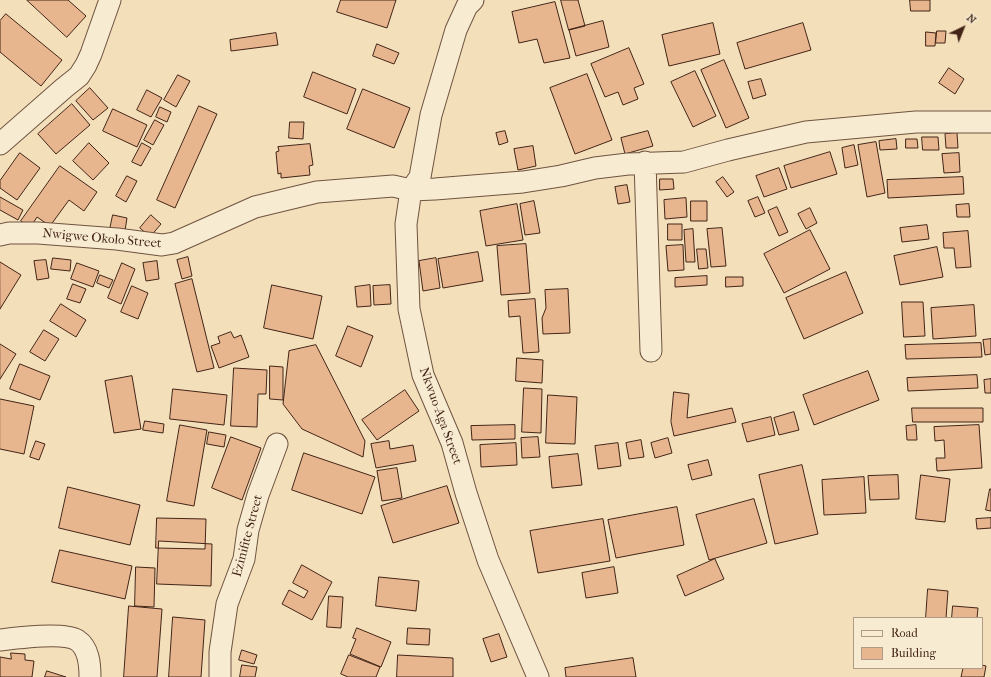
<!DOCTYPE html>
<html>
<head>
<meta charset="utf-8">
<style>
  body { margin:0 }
  #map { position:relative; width:991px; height:677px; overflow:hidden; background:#f3e0ba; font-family:"IM FELL French Canon",serif }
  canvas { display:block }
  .legend { position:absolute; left:853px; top:617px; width:130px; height:52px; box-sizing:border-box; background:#f7ebd2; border:1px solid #af9b87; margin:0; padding:5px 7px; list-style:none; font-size:12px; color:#432417 }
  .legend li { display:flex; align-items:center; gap:8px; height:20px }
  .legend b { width:20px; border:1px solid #af9b87 }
  .north { position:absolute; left:943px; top:8px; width:40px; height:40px; -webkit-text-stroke:3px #f7ebd2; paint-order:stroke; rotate:43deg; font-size:11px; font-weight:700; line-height:16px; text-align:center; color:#432417 }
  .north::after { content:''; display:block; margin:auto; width:14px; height:18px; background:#432417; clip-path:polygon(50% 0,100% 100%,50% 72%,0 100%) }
</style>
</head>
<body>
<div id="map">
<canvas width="991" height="677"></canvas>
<ul class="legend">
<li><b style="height:5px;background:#f7ebd2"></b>Road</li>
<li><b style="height:11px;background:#e7b58e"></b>Building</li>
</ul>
<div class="north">N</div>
</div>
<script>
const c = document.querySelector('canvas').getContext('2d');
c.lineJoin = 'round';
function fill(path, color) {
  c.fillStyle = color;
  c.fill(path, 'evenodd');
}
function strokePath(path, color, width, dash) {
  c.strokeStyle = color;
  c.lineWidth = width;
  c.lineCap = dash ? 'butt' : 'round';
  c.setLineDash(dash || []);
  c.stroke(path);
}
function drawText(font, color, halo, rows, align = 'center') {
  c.font = font + ' "IM FELL French Canon",serif';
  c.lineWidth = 3.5;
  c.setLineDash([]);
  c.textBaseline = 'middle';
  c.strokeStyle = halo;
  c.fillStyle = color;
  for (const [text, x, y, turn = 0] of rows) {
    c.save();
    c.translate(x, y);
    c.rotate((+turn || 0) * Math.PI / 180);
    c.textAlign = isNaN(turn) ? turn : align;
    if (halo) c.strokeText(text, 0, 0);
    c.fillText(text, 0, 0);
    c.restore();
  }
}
const building = new Path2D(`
  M 27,0 L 68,0 L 86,16 L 67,37 Z
  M 341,0 L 396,0 L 387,28 L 337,12 Z
  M 561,0 L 578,0 L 585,26 L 569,30 Z
  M 910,0 L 930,0 L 930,11 L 911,11 Z
  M 555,2 L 570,58 L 544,63 L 537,39 L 519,43 L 512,12 Z
  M 6,14 L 62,60 L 41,86 L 0,52 L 0,21 Z
  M 603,21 L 609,47 L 576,56 L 569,30 Z
  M 713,23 L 720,54 L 669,66 L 662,35 Z
  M 803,23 L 811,50 L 745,69 L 737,43 Z
  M 937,31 L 946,31 L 945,43 L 936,43 Z
  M 926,32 L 936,33 L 935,46 L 926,46 Z
  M 276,33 L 278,45 L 231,51 L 230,40 Z
  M 377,44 L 399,53 L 394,64 L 373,56 Z
  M 629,48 L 644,84 L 634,88 L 638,99 L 623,105 L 618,92 L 605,97 L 591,64 Z
  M 724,60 L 749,118 L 726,128 L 701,70 Z
  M 949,68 L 964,79 L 955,94 L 939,83 Z
  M 695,71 L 716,116 L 693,127 L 671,82 Z
  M 313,72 L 356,89 L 347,114 L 304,97 Z
  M 587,74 L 612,140 L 575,154 L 550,88 Z
  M 178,75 L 190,81 L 176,107 L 164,100 Z
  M 761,79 L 766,95 L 753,99 L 748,82 Z
  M 90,88 L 108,108 L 93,120 L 76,101 Z
  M 363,89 L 410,108 L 394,148 L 347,129 Z
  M 147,90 L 162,98 L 151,117 L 137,110 Z
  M 72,104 L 90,125 L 56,154 L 38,134 Z
  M 199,106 L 217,114 L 175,208 L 157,200 Z
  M 160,107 L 171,112 L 167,122 L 156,117 Z
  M 113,109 L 147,125 L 137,147 L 103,131 Z
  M 155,120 L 164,125 L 153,145 L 144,140 Z
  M 290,122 L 304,122 L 303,139 L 289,138 Z
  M 505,131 L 508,142 L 499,145 L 496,133 Z
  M 648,131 L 653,146 L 625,154 L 621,138 Z
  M 957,133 L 958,148 L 946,148 L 945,134 Z
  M 922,137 L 938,137 L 939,150 L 923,150 Z
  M 896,139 L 897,149 L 880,150 L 879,141 Z
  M 906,139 L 917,139 L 918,148 L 906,148 Z
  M 876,142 L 885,193 L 867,197 L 858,145 Z
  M 89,143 L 109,163 L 93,180 L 73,161 Z
  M 142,143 L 151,148 L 141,166 L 132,162 Z
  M 310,144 L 313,165 L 309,166 L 310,175 L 281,178 L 281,173 L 278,174 L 276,152 L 279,151 L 278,147 Z
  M 854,145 L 858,165 L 845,168 L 842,148 Z
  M 533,146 L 536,166 L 518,170 L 514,149 Z
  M 830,152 L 837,174 L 791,188 L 784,166 Z
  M 20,153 L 40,168 L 17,200 L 0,188 L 0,181 Z
  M 959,153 L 960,172 L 944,173 L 942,154 Z
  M 60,166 L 97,192 L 84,211 L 69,200 L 50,226 L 37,217 L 30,228 L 21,221 Z
  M 779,168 L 787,189 L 764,197 L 756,176 Z
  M 127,176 L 137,181 L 126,202 L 116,196 Z
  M 723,177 L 734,192 L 727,197 L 716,182 Z
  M 963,177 L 964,194 L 888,198 L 887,180 Z
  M 660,179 L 673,179 L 674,189 L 660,190 Z
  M 627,185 L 630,202 L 618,204 L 615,187 Z
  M 0,197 L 23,210 L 18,220 L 0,210 Z
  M 758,197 L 765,213 L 755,217 L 748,201 Z
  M 686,198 L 687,217 L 665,219 L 664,200 Z
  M 534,201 L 540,233 L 525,235 L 520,204 Z
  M 691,201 L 707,201 L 707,221 L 691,221 Z
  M 517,204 L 523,240 L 486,246 L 480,211 Z
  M 969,204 L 970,217 L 957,217 L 956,205 Z
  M 777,207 L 788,232 L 779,236 L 768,211 Z
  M 810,208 L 817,223 L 806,229 L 798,214 Z
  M 113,215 L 127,218 L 124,237 L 109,234 Z
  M 151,215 L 161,224 L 150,237 L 140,228 Z
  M 668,224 L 682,224 L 682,240 L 668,240 Z
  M 927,225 L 929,239 L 902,242 L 900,228 Z
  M 722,228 L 726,266 L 711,267 L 707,229 Z
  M 693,229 L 695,262 L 686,262 L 684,230 Z
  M 810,230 L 830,269 L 784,293 L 764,254 Z
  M 968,231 L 971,267 L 956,268 L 954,248 L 944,248 L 943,233 Z
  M 526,244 L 530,293 L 501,295 L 497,246 Z
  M 683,245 L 684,270 L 668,271 L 666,246 Z
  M 937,247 L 943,277 L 900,285 L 894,256 Z
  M 697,249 L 706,249 L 708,268 L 699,269 Z
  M 478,252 L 483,281 L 443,288 L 438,259 Z
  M 188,257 L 192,276 L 182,279 L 177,260 Z
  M 53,258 L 71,260 L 70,271 L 51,269 Z
  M 436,258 L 440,288 L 423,291 L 419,261 Z
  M 46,260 L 49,278 L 37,280 L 34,261 Z
  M 157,261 L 159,279 L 146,281 L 143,263 Z
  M 0,262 L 21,275 L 0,309 Z
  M 77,263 L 99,271 L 93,287 L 71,279 Z
  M 122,263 L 135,269 L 121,304 L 108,298 Z
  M 846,272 L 863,313 L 804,339 L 786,298 Z
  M 100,275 L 113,280 L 109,288 L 97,283 Z
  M 707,276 L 707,285 L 675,287 L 675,278 Z
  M 726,277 L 743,277 L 743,286 L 726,287 Z
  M 192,279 L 214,368 L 197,372 L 175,284 Z
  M 73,284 L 86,289 L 80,303 L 67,299 Z
  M 272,285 L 322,296 L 313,339 L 264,328 Z
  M 370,285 L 371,306 L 357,307 L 355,287 Z
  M 390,285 L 391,304 L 374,305 L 373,286 Z
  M 132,286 L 148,293 L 138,319 L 121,312 Z
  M 568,289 L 570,333 L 543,334 L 542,318 L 546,308 L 545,290 Z
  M 535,299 L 539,352 L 523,353 L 520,316 L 509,317 L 508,301 Z
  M 902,302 L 923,302 L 925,336 L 904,337 Z
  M 61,304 L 86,320 L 76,337 L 50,321 Z
  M 974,305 L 976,336 L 933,339 L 931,308 Z
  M 348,326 L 373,336 L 361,367 L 336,356 Z
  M 44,330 L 59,339 L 45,361 L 30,352 Z
  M 231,332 L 234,338 L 241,335 L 249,357 L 219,368 L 211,346 L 220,343 L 218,337 Z
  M 991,339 L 991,354 L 985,355 L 983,340 Z
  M 981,343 L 982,357 L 906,359 L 905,345 Z
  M 0,344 L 16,354 L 0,379 Z
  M 316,345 L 365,441 L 363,457 L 302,429 L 283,404 L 289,351 Z
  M 517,358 L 543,360 L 542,383 L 516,381 Z
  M 20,364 L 50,376 L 40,400 L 10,389 Z
  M 270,366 L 283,367 L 283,400 L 270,399 Z
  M 234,368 L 267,370 L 266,394 L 258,394 L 257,427 L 231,426 Z
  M 868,371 L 879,400 L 814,425 L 803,395 Z
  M 977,375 L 978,388 L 908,391 L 907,378 Z
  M 132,376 L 141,429 L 114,433 L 105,381 Z
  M 991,379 L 991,393 L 985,393 L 984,380 Z
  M 524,388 L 542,389 L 541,433 L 522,432 Z
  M 173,389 L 227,395 L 224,425 L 170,419 Z
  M 405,390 L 419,411 L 377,440 L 362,420 Z
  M 674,392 L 689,394 L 687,418 L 732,408 L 736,422 L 674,436 L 671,422 Z
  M 548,395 L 577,397 L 575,444 L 546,443 Z
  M 0,399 L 34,406 L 24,454 L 0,449 Z
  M 912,408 L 983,408 L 983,422 L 913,422 Z
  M 794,412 L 799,430 L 779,435 L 774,418 Z
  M 771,417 L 775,435 L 747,442 L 742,424 Z
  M 145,421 L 164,424 L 163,433 L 143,430 Z
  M 180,425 L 207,430 L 194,506 L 167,501 Z
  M 515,425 L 515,439 L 472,440 L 471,426 Z
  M 916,425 L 917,440 L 907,440 L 906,426 Z
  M 979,425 L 982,468 L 937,471 L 936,458 L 945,458 L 944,440 L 935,441 L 934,427 Z
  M 209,432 L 226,435 L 224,447 L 207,444 Z
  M 231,437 L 261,448 L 242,500 L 212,488 Z
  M 538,437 L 540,457 L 522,458 L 521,438 Z
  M 668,438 L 672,453 L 655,458 L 651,443 Z
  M 641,440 L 644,457 L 629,459 L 626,443 Z
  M 36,441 L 45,444 L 39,460 L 30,457 Z
  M 389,441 L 390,449 L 413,445 L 416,461 L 376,468 L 371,444 Z
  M 516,443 L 517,465 L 481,467 L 480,445 Z
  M 618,443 L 621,466 L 598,469 L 595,446 Z
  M 304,453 L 375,477 L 362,514 L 292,490 Z
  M 578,454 L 582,485 L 552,488 L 549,457 Z
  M 708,460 L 712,475 L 692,480 L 688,465 Z
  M 802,465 L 818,534 L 775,544 L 759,475 Z
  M 397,468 L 402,498 L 382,501 L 377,471 Z
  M 898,475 L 899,499 L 870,500 L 868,476 Z
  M 921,475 L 950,479 L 945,522 L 916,519 Z
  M 864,477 L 866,513 L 824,515 L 822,480 Z
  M 447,486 L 459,523 L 393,543 L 381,506 Z
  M 68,487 L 140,505 L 130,545 L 59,528 Z
  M 990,489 L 991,489 L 991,511 L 986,510 Z
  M 754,499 L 767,543 L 709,560 L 696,515 Z
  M 677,507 L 684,545 L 616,558 L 608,520 Z
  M 157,518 L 206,519 L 205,549 L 156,548 Z
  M 991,518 L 991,528 L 977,529 L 976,519 Z
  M 603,519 L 610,561 L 538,573 L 530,531 Z
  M 159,541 L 212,544 L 211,586 L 157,584 Z
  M 60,550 L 132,566 L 125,599 L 52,582 Z
  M 715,559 L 724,579 L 685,596 L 677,576 Z
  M 302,565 L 332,582 L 312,620 L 282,604 L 289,590 L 304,598 L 308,591 L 293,583 Z
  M 136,567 L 155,568 L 154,607 L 135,606 Z
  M 614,567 L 618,593 L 586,598 L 582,573 Z
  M 379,577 L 419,581 L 416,611 L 376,606 Z
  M 928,589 L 948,591 L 946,618 L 926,618 Z
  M 329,596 L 343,597 L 341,628 L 327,627 Z
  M 129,606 L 162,609 L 157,677 L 124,677 Z
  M 953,606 L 978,608 L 977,618 L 952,618 Z
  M 173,617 L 205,620 L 201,677 L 169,677 Z
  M 357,628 L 391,642 L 381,667 L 350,654 L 356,639 L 353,638 Z
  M 408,628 L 430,629 L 429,645 L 407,644 Z
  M 499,634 L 507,657 L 491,662 L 483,639 Z
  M 242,650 L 257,655 L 254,664 L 239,660 Z
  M 11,653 L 25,654 L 25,660 L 34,661 L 32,677 L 0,677 L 0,657 L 11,659 Z
  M 349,655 L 380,667 L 376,677 L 348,677 L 341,674 Z
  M 398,655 L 453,658 L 453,677 L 397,677 Z
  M 633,658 L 636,677 L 566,677 L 565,668 Z
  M 242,665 L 257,667 L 255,677 L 240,677 Z
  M 982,665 L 986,666 L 984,677 L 961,677 L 963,668 L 982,668 Z
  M 47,671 L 66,677 L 45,677 Z`);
fill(building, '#e7b58e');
strokePath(building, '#432417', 1);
const minor = new Path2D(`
  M 473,0 L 467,6 L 456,30 L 431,115 L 420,177 L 411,190 L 406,224 L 409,309 L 423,375 L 452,443 L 466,493 L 488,560 L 538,677
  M 0,144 L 64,88 L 79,76 L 86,65 L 91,54 L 110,0
  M 645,162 L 651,351
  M 0,235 L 9,233 L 38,233 L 117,239 L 162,245 L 174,243 L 255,207 L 317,192 L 393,186 L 411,190 L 435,189 L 523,182 L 561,176 L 595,168 L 628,164 L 684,162 L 728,150 L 806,132 L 916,122 L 991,122
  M 0,640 C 16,638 64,632 77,640 C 89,648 90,664 90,677
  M 220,677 L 220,652 L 227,604 L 244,559 L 248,530 L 258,495 L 277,444`);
strokePath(minor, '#6f5340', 23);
strokePath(minor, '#f7ebd2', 21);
drawText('13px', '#432417', '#f7ebd2', [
  ["Nwigwe Okolo Street",102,239,5],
  ["Nkwuo-Aga Street",440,416,70],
  ["Ezinifite Street",248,536,-75]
]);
</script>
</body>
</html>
